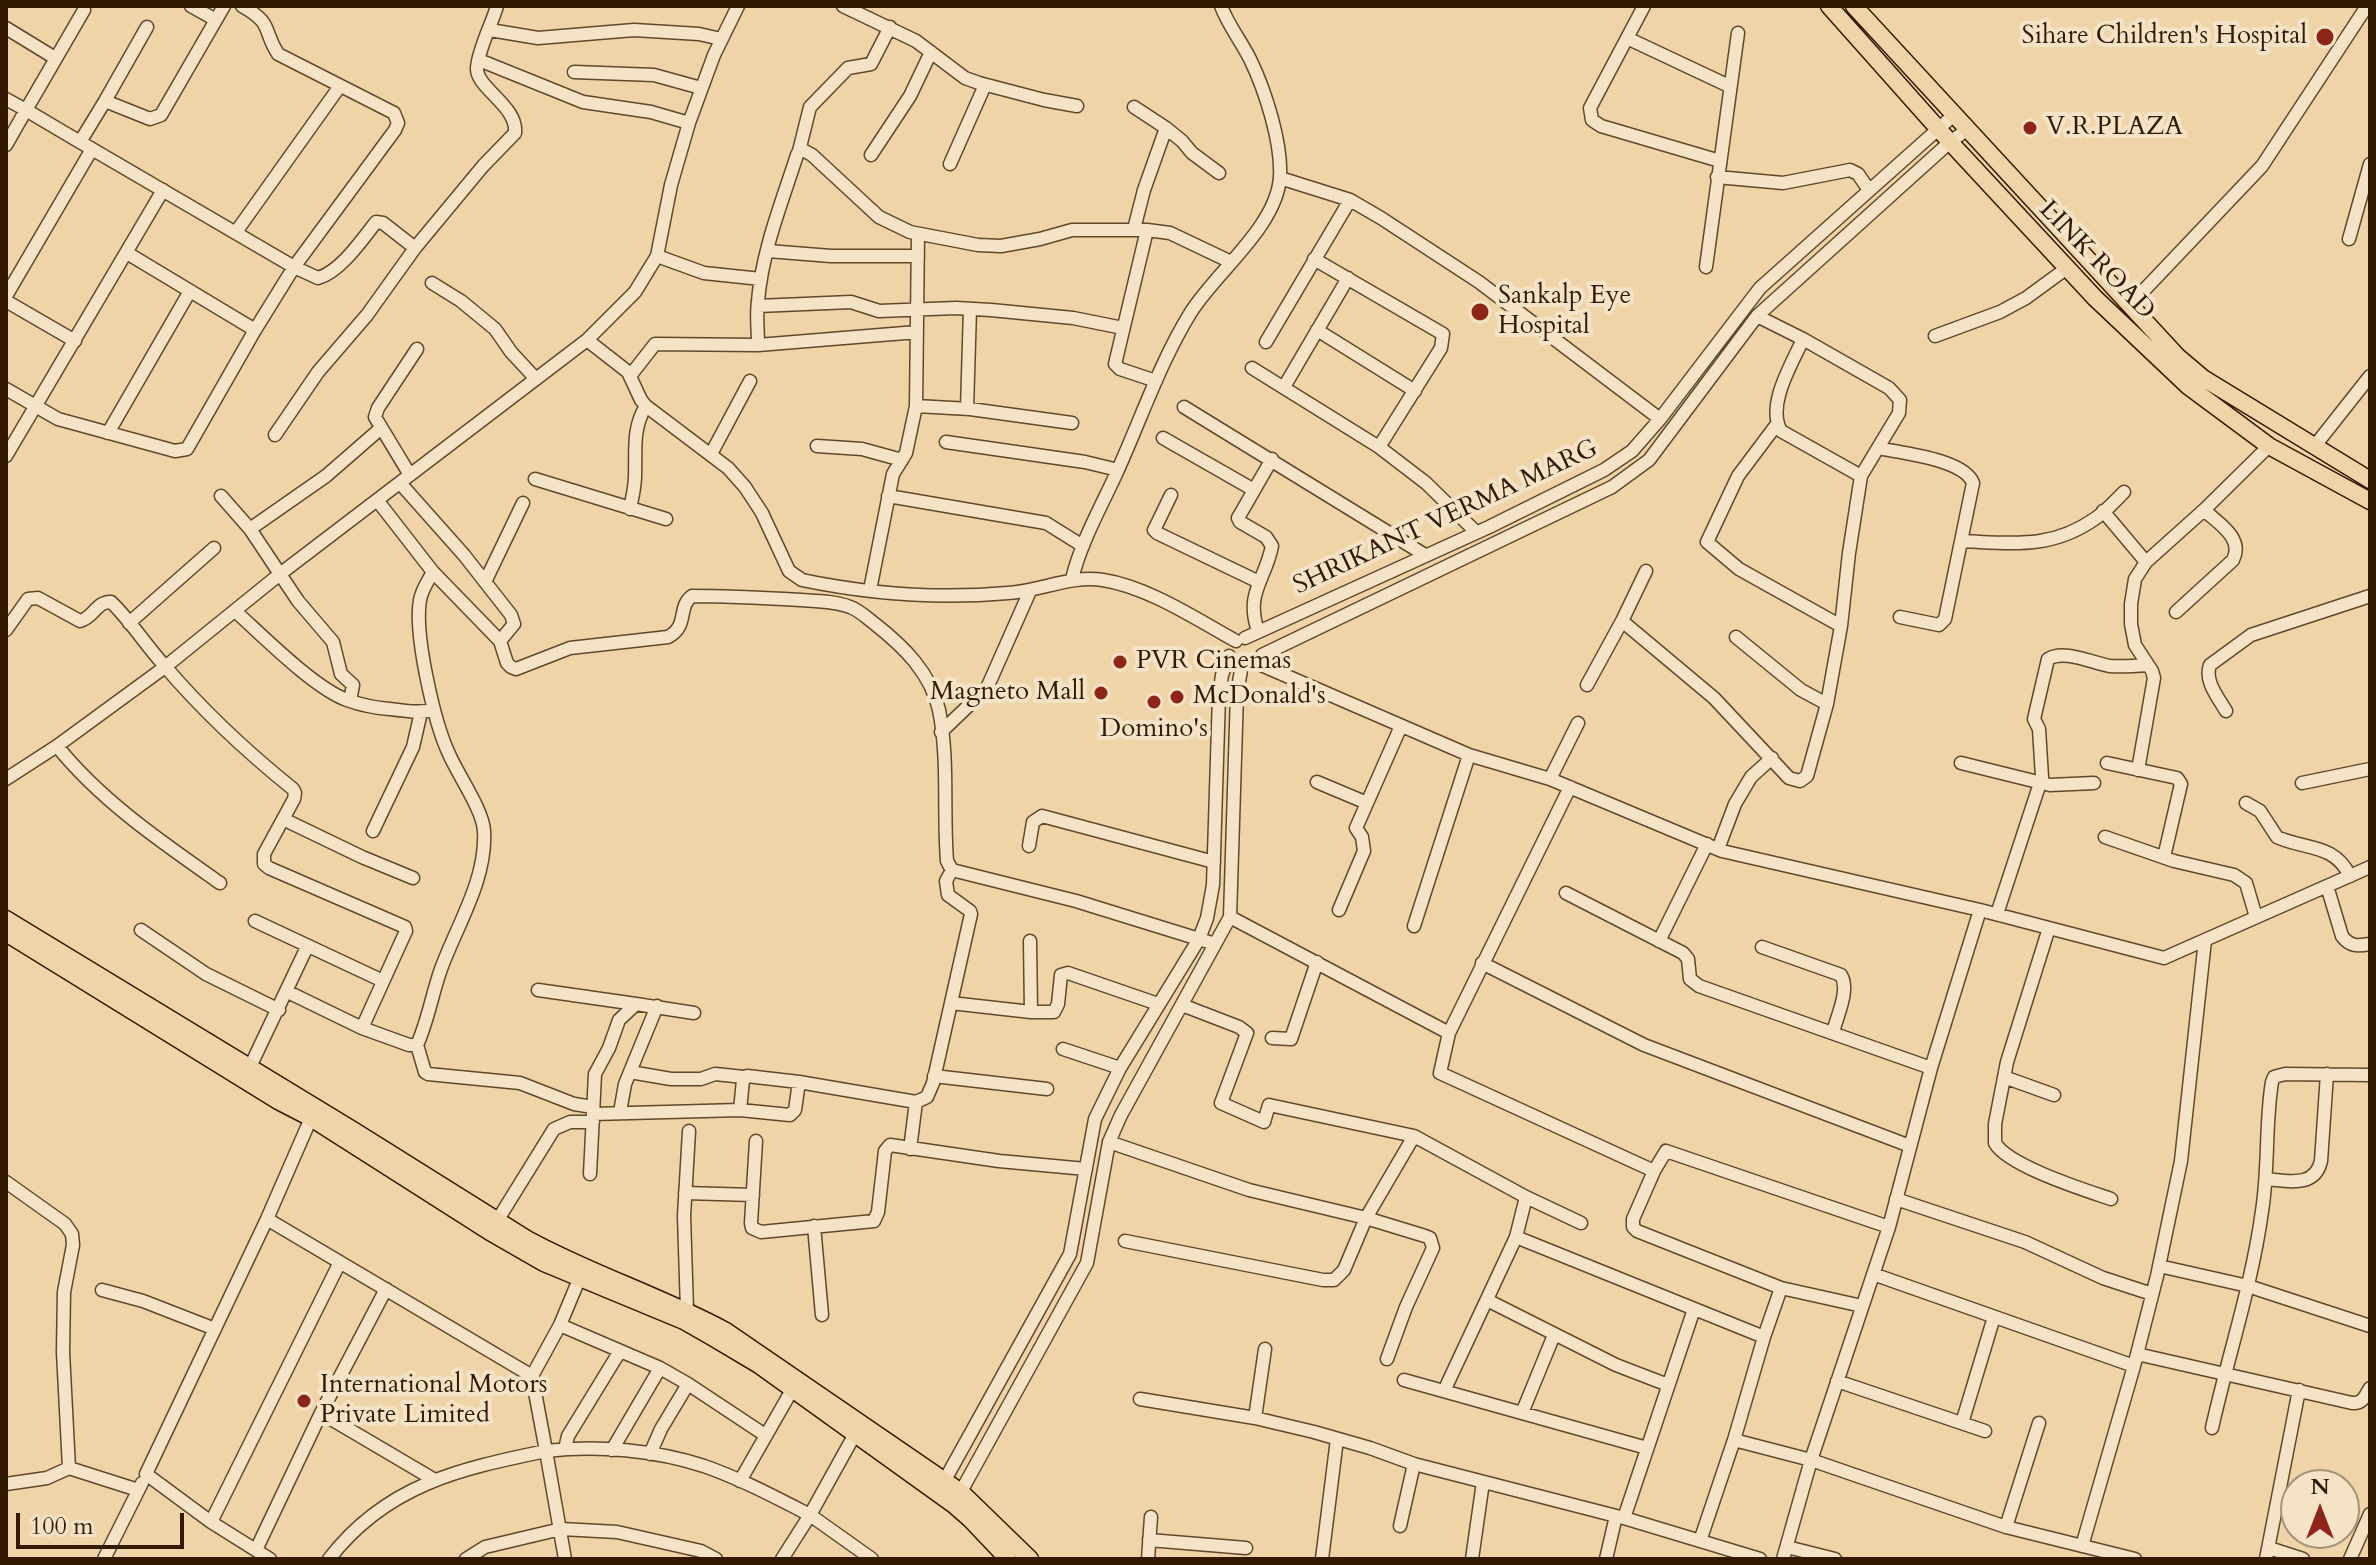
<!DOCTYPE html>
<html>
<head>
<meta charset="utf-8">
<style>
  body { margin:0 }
  #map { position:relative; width:2376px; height:1565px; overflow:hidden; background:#eed4a7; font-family:Cardo,serif }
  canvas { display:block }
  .frame { position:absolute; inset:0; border:8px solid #331900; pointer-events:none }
  .north { position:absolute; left:2280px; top:1469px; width:80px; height:80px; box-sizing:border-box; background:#f4e3c6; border:2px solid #a79277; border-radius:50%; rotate:0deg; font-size:22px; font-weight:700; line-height:32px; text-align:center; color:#331900 }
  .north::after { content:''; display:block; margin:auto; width:28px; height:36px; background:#8f2418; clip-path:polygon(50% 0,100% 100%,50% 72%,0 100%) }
  .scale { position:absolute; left:16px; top:1513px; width:168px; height:36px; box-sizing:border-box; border:4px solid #331900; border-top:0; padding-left:10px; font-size:24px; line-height:28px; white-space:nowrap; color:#331900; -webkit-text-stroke:6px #f4e3c6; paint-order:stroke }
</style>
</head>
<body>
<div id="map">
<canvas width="2376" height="1565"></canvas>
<div class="frame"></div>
<div class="north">N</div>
<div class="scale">100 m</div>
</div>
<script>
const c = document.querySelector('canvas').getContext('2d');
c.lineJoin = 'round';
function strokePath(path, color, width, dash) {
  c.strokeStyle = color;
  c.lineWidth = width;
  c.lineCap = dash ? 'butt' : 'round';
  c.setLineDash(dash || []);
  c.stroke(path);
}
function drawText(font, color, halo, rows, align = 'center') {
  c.font = font + ' Cardo,serif';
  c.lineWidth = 8;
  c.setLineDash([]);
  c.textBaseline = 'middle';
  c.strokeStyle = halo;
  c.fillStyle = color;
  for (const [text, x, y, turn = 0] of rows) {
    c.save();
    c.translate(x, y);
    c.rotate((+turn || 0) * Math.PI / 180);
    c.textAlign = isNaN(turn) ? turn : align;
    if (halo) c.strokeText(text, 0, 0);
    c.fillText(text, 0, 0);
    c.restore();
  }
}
const minor = new Path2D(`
  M 191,6 L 216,20
  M 843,6 L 916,41 L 965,78 L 979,83 L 1044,100 L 1077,106
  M 1644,6 L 1590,108 L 1592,120 L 1601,126 L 1720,161
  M 84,10 L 26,110 L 80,142 L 105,101 L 150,119 L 161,115 L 224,6
  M 6,28 L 55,58
  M 490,30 L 538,38 L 634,30 L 699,34 L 721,39
  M 1627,38 L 1729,86
  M 479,60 L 583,102 L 651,112 L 689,123
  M 574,72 L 654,75 L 701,88
  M 6,99 L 26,110 L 6,145
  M 105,101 L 147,27
  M 1134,107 L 1166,128 L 1144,190 L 1134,229
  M 1166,128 L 1182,141 L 1192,153 L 1219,173
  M 80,142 L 294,267 L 318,278 C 340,272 362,240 376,222 L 383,223 L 415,248
  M 799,151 L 810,107 L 848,68 L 871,64 L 890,27
  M 871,155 L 910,96 L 931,52
  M 950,164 L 985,85
  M 1717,177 L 1783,183 L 1850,170 L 1858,174 L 1869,190
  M 1280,178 L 1350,200 L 1381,218 L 1479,282 L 1660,419
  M 1147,230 L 1115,364 L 1120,369 L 1156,381
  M 236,232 L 340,86
  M 2349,239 L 2370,164
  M 768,251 L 831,256 L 918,256
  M 127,253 L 255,330
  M 657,256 L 704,273 L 761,279
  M 1314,259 L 1443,334 L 1441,348 L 1379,447
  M 1706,267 L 1738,33
  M 432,283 L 461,301 L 495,329 L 511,352 L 536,379
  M 6,296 L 92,149
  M 6,301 L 75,341
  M 2130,305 L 2262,166 L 2367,6
  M 758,306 L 851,302 L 879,311 L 956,308 L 991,310 L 1073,318 L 1123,328
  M 1317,330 L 1415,391
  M 1935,336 L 2000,312 L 2026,298 L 2067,268
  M 1803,339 C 1792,364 1766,405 1781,431 L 1861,476
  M 587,340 L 628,372 L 641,400 L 646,406 L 728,468 L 745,487 L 762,513 L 789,571 L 802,580 C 869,594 939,599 1008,593 C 1041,591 1070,575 1103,580 C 1148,587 1196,619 1236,641
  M 1266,342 L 1350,200
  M 758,345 C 758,330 756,315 758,301 C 762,251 782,202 797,155 L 799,151 L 803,150 L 812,155 L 879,217 L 910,232 L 978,245 L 1001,246 L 1040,239 L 1072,230 L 1147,230 L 1170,233 L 1231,262
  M 1252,368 L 1379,447 L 1426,483 L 1476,532
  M 630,376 L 655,344 L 758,345 L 917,332
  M 1284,387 L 1348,278
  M 6,389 L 58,419 L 175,451 L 187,449 L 255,330 L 294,267 L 395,130 L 398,123 L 394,113 L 278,54 C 262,29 274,24 242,6
  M 916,406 L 970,409 L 1072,423
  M 1184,407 L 1425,555
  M 967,409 L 970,309
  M 1777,424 L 1738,476 L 1707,542 L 1739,569 L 1841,626
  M 108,433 L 190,291
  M 275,435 L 318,372 L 367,315 L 415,248 L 483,166 L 515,133 C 518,106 476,88 477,68 C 478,50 492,24 497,6
  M 1163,438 L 1254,490
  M 946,442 L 1085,462 L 1118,470
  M 817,446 L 862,449 L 902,460
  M 2314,447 L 2370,376
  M 1878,448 C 1901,453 1964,459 1973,483 L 1945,619 L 1939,625 L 1900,617
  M 711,454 L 750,381
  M 6,456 L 163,190
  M 410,475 L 375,417 L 378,408 L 417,349
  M 535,479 L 666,519
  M 400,483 L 464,555 L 511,615 L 514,624 L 500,641
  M 1171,495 L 1156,526 L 1154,530 L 1157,533 L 1259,582
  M 221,496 L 250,529 L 298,601 L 333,642 L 341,674 L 353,685 L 350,701
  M 888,496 L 1046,523 L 1083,546
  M 377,500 L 433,572 L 500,641 L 507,663 L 511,667 L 516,669 L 570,648 L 668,637 C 689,626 677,607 692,596 C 728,596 765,598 801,600 C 817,601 835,601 850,607 C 859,610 867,618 875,624 C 903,646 931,673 939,710 C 949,759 943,811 947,861 L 952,870 L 1076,901 L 1215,944
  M 630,509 C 632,498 635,488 635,476 C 636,451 632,428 646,406
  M 2103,511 L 2146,562
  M 250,529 L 326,476 L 380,429
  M 1961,541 C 2012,543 2051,550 2096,518 C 2106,511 2115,501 2124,492
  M 1072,579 C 1081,542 1101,507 1117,472 C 1141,419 1160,362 1191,312 C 1217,271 1277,226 1280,177 C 1282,142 1265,90 1250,59 C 1241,41 1228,25 1221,6
  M 485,582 L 523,503
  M 870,590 L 893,474 L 906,453 L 916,406 L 918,234
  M 235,611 C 263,636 314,688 347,700 C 361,705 376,708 390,709 C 405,711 419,713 434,710
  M 2176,612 L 2233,560 C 2244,538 2219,524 2204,510
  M 1622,621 L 1714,698 L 1789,778 L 1800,781 L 1807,776 L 1827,704 L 1841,626 L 1849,553 L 1861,476 L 1899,413 L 1900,400 L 1889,388 L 1803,339 L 1757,316
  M 129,623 L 214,548
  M 6,630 L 28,599 L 38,598 L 80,621 C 93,618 97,601 111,602 C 130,620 145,644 163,664 C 202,710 247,752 293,789 L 295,793 L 294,799 L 264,854 L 264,864 L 269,868 L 405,927 L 406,931 L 362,1028
  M 1258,631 C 1245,593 1265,581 1272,546 L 1266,537 L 1240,522 L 1238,518 L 1272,459
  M 1736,637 L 1801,690 L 1827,704
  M 1245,638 L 1489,527 L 1604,470 L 1632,451 L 1660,419 L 1760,288 L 1955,114
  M 1262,655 L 1612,487 L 1649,460 L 1757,316 L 1950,142 L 1968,129
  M 1259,664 L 1469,755 L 1550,779 L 1722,851 L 1980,910 L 2164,958 L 2370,867
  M 1587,685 L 1622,621 L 1646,571
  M 2226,711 C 2218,697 2204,681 2210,665 L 2251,635 L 2370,596
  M 941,732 L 987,688 L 1030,591
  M 57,746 C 101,801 163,843 220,883
  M 1961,763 L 2050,785 L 2094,783
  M 2107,763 L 2177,778 L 2181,784 L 2164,857
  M 2138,770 L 2154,678 L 2152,671 L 2135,645 L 2131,624 L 2131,604 L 2135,579 L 2146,562 L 2204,510 L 2269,446
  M 6,779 L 57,746 L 165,667 L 280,574 L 587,340 L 635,292 L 657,256 L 671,185 L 689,123 L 714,55 L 738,6
  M 1550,779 L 1578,723
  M 1317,782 L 1367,803
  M 2302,783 L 2370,769
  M 2246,803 L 2260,811 L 2277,837 C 2305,850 2334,843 2350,876
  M 283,819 L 362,857 L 413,878
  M 373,831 L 413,747 L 421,712
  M 2105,837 L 2174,861 L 2234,875 L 2246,883 L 2256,917
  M 1029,846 L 1033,822 L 1042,816 L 1214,862
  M 1718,849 L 1735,804 L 1751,777 L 1772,758
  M 2327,886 L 2342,936 C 2350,947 2358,946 2370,944
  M 1566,893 L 1683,953 L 1688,959 L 1690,979 L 1699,986 L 1931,1068
  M 1339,910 L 1364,851 L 1362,837 L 1356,828 L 1401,726
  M 1997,914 L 2042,777 L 2039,729 L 2034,719 L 2048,659 C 2064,649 2092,663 2110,666 C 2123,667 2136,666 2148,665
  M 1230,917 L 1449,1033 L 1440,1073 L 1654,1171 L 1666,1151 L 1889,1227
  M 255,921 L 383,981
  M 1414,926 L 1469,755
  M 2049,928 L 2007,1062 L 1995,1124 L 1995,1143 C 2008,1166 2085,1190 2111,1199
  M 141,930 L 206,974 L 279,1010
  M 1030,941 L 1031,1012
  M 1659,941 L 1707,844
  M 1762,947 L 1841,975 C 1850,990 1837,1016 1833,1032
  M 1482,963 L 1644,1045 L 1910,1146
  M 538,990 L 636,1004 L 619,1020 L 609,1048 L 595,1074 L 590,1174
  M 288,992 L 362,1028 L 409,1045 L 417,1045 C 428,1021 432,994 441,969 C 457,925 487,879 484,831 C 483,810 458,775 449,754 C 434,722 414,634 420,600 C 422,589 428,581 433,572
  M 951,1003 L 1031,1012 L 1054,1012 L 1058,1004 L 1061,975 L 1068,973 L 1158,1004
  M 636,1004 L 694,1013
  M 1182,1005 L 1239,1027 L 1247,1033 L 1221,1103 L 1264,1122 L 1269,1105 L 1414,1136 L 1526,1197 L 1516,1237 L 1764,1337 L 1781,1288 L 1862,1306
  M 1449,1033 L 1570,787
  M 1272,1038 L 1291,1039 L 1317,962
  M 417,1045 L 425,1072 L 428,1074 L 520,1083 L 574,1104 L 593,1107
  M 1063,1049 L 1120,1068
  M 249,1069 L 307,947
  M 630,1072 L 671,1079 L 701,1079 L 715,1074 L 744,1077
  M 934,1076 L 1047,1089
  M 2004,1077 L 2054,1095
  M 740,1110 L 743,1080 L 747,1076 L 799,1082 L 916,1102 L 927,1097 L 933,1083 L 971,914 L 970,911 L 948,895 L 946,881 L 952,870
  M 620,1112 L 625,1084 L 657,1006
  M 593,1114 L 740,1110 L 790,1115 L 795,1110 L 799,1082
  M 311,1118 L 267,1219 L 532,1376 L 560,1325 L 580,1277
  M 756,1141 L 751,1223 L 752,1228 L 761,1232 L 874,1221 L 878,1212 L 885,1151 L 890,1145 L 999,1161 L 1086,1169
  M 1109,1142 L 1249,1190 L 1366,1218 L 1414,1136
  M 910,1149 L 916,1102
  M 1654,1171 L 1633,1219 L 1633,1227 L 1637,1231 L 1781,1288
  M 2266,1179 C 2288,1181 2315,1188 2321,1161 L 2327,1074
  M 6,1182 L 65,1224 L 72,1234 L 73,1245 L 64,1292 L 63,1352 L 69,1468 L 138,1490
  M 685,1193 L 753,1195
  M 1526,1197 L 1581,1223
  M 1896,1199 L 2025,1242 L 2103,1278 L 2152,1294
  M 267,1219 L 146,1474 L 211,1522 L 270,1559
  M 497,1221 L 554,1129 L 570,1122 L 593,1122
  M 814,1226 L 822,1315
  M 1125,1241 L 1323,1280 L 1334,1280 L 1344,1270 L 1366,1218 L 1425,1236 L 1430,1238 L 1433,1248 L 1406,1307 L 1387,1359
  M 2159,1266 L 2248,1286 L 2370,1326
  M 1873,1274 L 2134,1366
  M 102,1290 L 143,1301 L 215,1329
  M 1487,1300 L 1616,1365 L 1668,1385
  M 687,1310 L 684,1216 L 689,1131
  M 560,1325 L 660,1368 L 688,1384 L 765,1435
  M 1764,1337 L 1734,1440 L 1811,1460 L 2006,1527 L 2135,1559
  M 2137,1354 L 2352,1403 C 2363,1404 2365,1396 2370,1388
  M 1404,1380 L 1647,1448
  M 1837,1381 L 1985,1431
  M 1444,1391 L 1516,1237
  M 1140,1399 L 1255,1418 L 1314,1432 L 1370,1448 L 1414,1464 L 1624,1518 L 1760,1559
  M 321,1413 L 433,1479
  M 1522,1413 L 1554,1335
  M 1255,1418 L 1265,1349
  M 1962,1423 L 1994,1317
  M 2212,1428 C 2228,1356 2252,1285 2262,1211 C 2269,1168 2265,1124 2272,1082 L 2274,1077 L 2285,1074 L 2370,1075
  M 565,1449 L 568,1436 L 620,1351
  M 612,1450 L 660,1368
  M 650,1454 L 661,1429 L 688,1384
  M 740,1481 L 792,1390
  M 6,1484 L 47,1478 L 69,1468
  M 941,1487 L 1070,1254 L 1095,1119 L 1120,1068 L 1199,939 L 1207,918 L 1213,885 L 1219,696 L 1222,675 L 1229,656
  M 958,1497 L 1087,1263 L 1109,1142 L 1121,1115 L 1230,917 L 1237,694 L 1241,670
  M 1624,1518 L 1694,1309
  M 211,1522 L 340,1262
  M 1400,1526 L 1414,1464
  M 2006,1527 L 2039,1423
  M 1149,1540 L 1246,1548
  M 1700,1541 L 1734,1440
  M 2082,1546 L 2134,1366 L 2157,1276 L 2181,1161 L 2205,940
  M 1787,1547 L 1835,1559
  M 2269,1548 L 2303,1559
  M 256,1550 L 321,1413 L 386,1289
  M 104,1559 L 142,1483
  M 329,1559 C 386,1485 459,1469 546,1451 L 532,1376
  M 466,1559 L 485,1547 L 561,1529 L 617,1532 L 701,1551 L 716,1559
  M 565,1559 L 546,1451 C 597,1445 655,1450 704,1466 C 741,1479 775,1497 810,1515 L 855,1434
  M 782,1559 L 810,1515 L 872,1559
  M 1148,1559 L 1151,1517
  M 1322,1559 L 1337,1439
  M 1472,1559 L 1483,1482
  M 1606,1559 L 1616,1516
  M 1783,1559 L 1811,1460 L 1889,1227 L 1931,1068 L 1980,910
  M 2266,1559 L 2299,1390
  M 2350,1559 L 2370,1514`);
const major = new Path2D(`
  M 1829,6 L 1950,142 L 2095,298 L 2188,386 L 2269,446 L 2370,501
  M 1854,6 L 2177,356 L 2203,378 L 2370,480
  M 6,919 L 353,1130 L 527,1239 C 591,1274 661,1296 726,1331 L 961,1492 L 1030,1559
  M 6,933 L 278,1101 L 311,1118 L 490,1232 L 544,1263 L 684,1321 L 712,1337 L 759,1365 L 954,1505 L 970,1519 L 1008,1559`);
strokePath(minor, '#62482a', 15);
strokePath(major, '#331900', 19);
strokePath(minor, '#f4e3c6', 12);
strokePath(major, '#eed4a7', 16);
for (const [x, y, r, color] of [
  [2325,37,10,"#8f2418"],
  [2030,128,8,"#8f2418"],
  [1480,312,10,"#8f2418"],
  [1120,662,8,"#8f2418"],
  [1101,693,8,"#8f2418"],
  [1177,697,8,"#8f2418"],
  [1154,702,8,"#8f2418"],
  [304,1401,8,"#8f2418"]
]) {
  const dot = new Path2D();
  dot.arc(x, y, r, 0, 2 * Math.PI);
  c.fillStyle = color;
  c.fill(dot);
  strokePath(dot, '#f4e3c6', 3);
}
drawText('26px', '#331900', '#f4e3c6', [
  ["Sihare Children's Hospital",2307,37,"right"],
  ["V.R.PLAZA",2046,128],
  ["Sankalp Eye",1498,297],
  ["Hospital",1498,327],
  ["PVR Cinemas",1136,662],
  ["Magneto Mall",1085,693,"right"],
  ["McDonald's",1193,697],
  ["Domino's",1154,730,"center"],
  ["International Motors",320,1386],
  ["Private Limited",320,1416]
], 'left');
drawText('26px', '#331900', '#f4e3c6', [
  ["LINK ROAD",2096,261,46],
  ["SHRIKANT VERMA MARG",1446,518,-25]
]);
</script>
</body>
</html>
